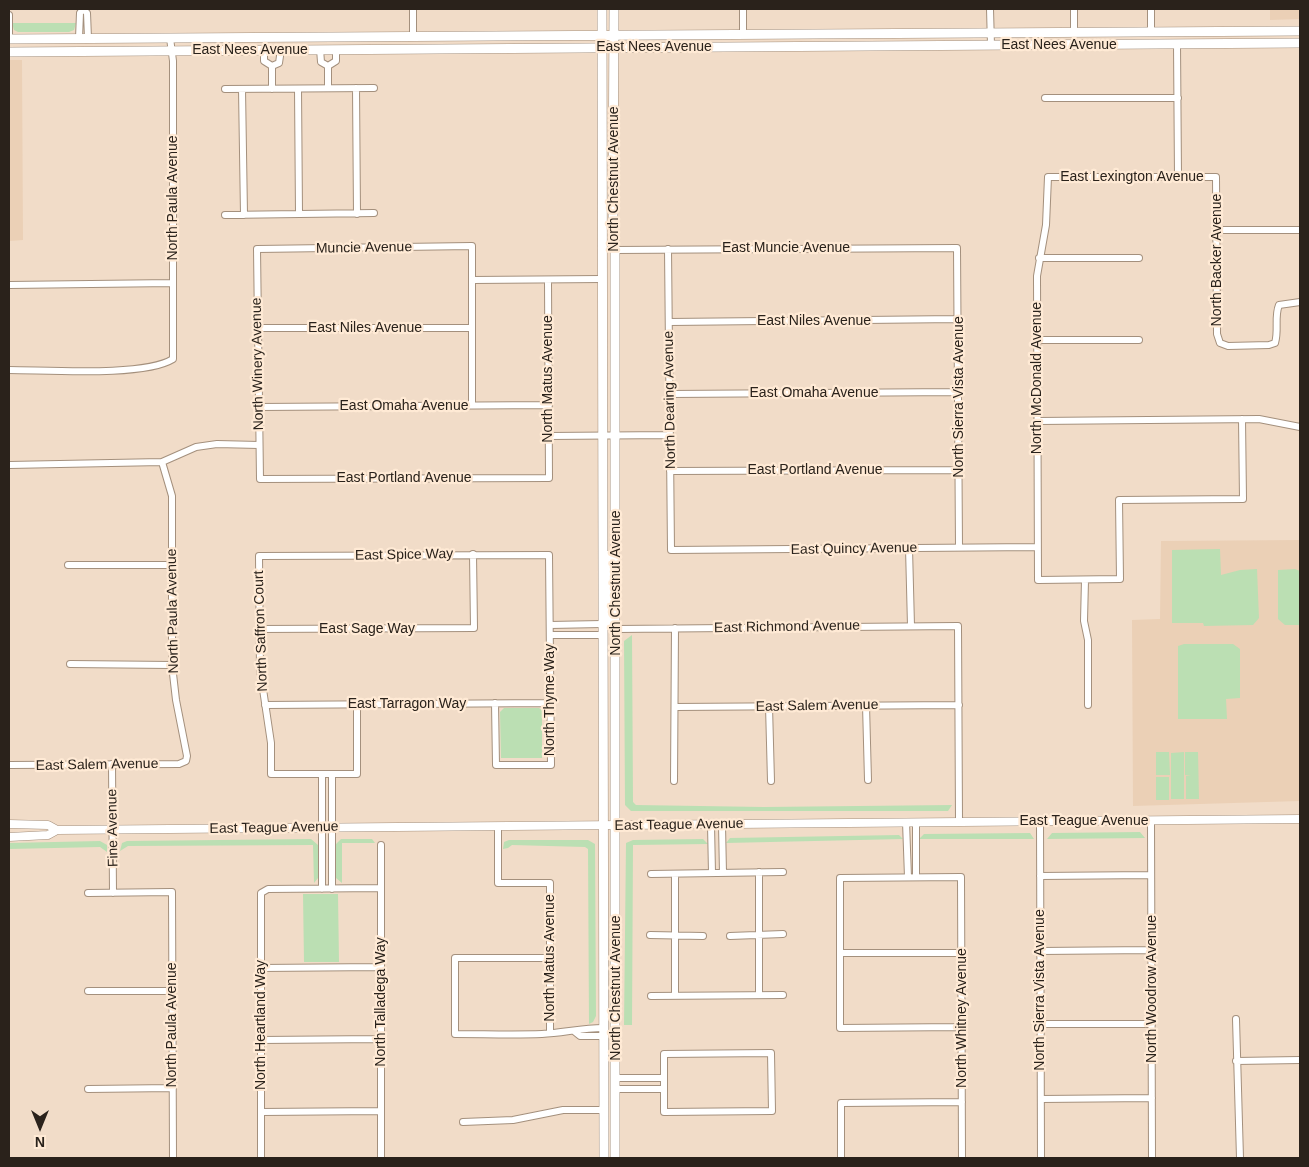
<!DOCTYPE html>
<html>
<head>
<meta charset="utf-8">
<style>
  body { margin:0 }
  #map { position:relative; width:1309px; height:1167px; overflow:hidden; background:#f1dcc8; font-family:Arial,sans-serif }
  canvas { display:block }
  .frame { position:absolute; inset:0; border:10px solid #2a221b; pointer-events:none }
  .north { position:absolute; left:15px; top:1102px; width:50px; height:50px; -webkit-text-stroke:4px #ffead5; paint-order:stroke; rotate:180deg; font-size:14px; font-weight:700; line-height:20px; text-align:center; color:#2a221b }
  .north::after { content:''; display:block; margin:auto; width:18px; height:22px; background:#2a221b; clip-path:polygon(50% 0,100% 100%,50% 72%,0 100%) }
</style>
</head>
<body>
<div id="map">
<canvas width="1309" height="1167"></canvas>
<div class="frame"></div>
<div class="north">N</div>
</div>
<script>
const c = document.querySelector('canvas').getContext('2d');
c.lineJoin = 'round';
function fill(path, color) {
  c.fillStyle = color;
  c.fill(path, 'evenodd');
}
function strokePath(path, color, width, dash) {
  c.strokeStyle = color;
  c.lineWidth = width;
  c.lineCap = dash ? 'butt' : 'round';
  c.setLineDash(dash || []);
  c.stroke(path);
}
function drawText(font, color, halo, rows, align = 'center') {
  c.font = font + ' Arial,sans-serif';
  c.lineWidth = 4.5;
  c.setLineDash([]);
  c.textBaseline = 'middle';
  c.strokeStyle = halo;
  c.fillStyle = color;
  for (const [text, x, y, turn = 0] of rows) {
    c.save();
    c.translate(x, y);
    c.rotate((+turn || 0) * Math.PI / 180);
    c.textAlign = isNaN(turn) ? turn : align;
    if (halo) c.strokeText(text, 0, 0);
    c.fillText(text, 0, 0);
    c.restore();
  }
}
fill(new Path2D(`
  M 1270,9 L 1300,9 L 1300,19 L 1270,20 Z
  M 9,60 L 22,60 L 23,240 L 9,241 Z
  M 1300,540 L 1300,801 L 1133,806 L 1132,620 L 1160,619 L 1161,541 Z`), '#ebd0b6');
fill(new Path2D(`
  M 12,23 L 76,23 L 74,30 L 69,32 L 18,32 L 14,30 Z
  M 1220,549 L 1221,575 L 1240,570 L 1257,569 L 1259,618 L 1253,625 L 1204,626 L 1203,623 L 1172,623 L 1172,550 Z
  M 1295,569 L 1300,571 L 1300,625 L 1285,625 L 1278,619 L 1278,570 Z
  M 632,635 L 633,802 L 636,805 L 764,807 L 952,805 L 948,811 L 631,811 L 625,805 L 624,641 Z
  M 1184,644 L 1233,644 L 1240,649 L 1240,698 L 1226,699 L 1227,719 L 1178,719 L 1178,646 Z
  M 504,708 L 539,708 L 542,710 L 542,758 L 501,758 L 500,712 Z
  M 1156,752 L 1169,752 L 1170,775 L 1156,775 Z
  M 1184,752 L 1184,799 L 1171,799 L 1171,753 Z
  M 1198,752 L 1199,799 L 1186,799 L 1186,776 L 1191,776 L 1185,775 L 1185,752 Z
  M 1156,777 L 1169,777 L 1169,800 L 1156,800 Z
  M 1140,832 L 1145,838 L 1047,839 L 1052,833 Z
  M 1030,833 L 1034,839 L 919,839 L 924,834 Z
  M 899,835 L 903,839 L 726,843 L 730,838 Z
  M 311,839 L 318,845 L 318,878 L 314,883 L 313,845 L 128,846 L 120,851 L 122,843 L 127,841 Z
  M 341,839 L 372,839 L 375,843 L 342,843 L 342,883 L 336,878 L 335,845 Z
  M 703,839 L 708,844 L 633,845 L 632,1025 L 624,1025 L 626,843 L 633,840 Z
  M 509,840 L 588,840 L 595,844 L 596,1016 L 593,1022 L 589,1024 L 588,849 L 585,847 L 512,845 L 508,848 L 503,849 L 504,842 Z
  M 100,841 L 107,845 L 107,852 L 100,847 L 9,849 L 9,843 Z
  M 303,894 L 338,894 L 339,962 L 304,962 Z`), '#bbdfb3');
const minor = new Path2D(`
  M 83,9 L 87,13 L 88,38
  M 413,9 L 413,36
  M 743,9 L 743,35
  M 990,9 L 991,45
  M 1074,9 L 1074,32
  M 1151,9 L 1151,32
  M 9,15 L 9,39
  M 79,38 L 80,13 L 83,9
  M 1177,44 L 1178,177
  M 320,49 L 321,62 L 328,66 L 336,61 L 336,49
  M 264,50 L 264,61 L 272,66 L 279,63 L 281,49
  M 272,66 L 272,89
  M 328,66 L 328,88
  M 356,88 L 357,214
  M 225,89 L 374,88
  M 242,89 L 244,215
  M 298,89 L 299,214
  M 1045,98 L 1178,98
  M 225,215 L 374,213
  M 1216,230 L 1300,230
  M 668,249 L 671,550 L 1037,547
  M 615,250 L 957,248 L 959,547
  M 1039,258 L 1139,258
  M 472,280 L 602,279
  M 9,285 L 173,283
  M 669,322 L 959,319
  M 258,328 L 472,328
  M 1037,340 L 1139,340
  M 9,370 C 47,370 144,377 173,359 L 173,61 L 170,38
  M 670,394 L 959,392
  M 472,405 L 472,246 L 257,249 L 260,479 L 549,478 L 548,280
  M 259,407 L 549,405
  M 1242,419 L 1243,499 L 1119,500 L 1120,579 L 1038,580 L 1037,276 L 1046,225 L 1048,177 L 1216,177 L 1217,334 L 1220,343 L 1228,346 L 1269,345 L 1275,343 C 1279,330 1274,317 1279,305 L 1300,302
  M 1038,421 L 1259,419 L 1300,427
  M 549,436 L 670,435
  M 9,465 L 162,462 L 196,447 L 217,444 L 259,445
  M 670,471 L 959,470
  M 909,548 L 911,626
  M 68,565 L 173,565
  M 1085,580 L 1084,621 L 1088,640 L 1088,705
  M 550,625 L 602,624
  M 259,629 L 474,628 L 473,554
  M 616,629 L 958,626 L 959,821
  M 550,635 L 602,635
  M 70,664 L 172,665
  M 357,704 L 357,774 L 271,774 L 271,743 L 260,669 L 259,556 L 549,555 L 551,765 L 496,765 L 495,703
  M 265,705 L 550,703
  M 866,705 L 868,780
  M 769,706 L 771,781
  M 675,707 L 959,705
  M 112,764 L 113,893
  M 9,765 L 179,764 L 186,761 L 187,756 L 176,700 L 172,665 L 172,496 L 162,462
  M 322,774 L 322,889
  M 674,781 L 675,628
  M 1040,821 L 1041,1158
  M 1151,821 L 1152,1158
  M 906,822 L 908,877
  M 916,822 L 916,877
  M 711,825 L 712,873
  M 722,825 L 723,873
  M 498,826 L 498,883 L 550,883 L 550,1033
  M 381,845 L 381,1158
  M 759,872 L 759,995
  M 651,874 L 783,872
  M 1040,876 L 1151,875
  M 332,889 L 332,774
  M 88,893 L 172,892 L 173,1158
  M 650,935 L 703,936
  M 730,936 L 783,934
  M 1040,951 L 1152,950
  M 840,953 L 962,953
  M 551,958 L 455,958 L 455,1034 C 484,1034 513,1035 542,1034 C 563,1033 582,1028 603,1028
  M 260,968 L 381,967
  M 88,991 L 172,991
  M 651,996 L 783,995
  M 675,996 L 675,874
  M 1236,1019 L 1240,1158
  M 1041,1024 L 1152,1024
  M 962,1027 L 840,1028 L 840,878 L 961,877 C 962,971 962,1065 962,1158
  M 575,1032 L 580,1036 L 603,1036
  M 261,1040 L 381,1039
  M 771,1053 L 772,1111 L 664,1112 L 664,1054 Z
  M 1236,1061 L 1300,1060
  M 615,1078 L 664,1078
  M 88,1089 L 173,1088
  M 615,1089 L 664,1089
  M 1041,1099 L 1152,1098
  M 261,1112 L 381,1111
  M 463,1122 L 513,1120 L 563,1110 L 603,1110
  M 261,1158 L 261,893 L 268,889 L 381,888
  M 841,1158 L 841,1103 L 962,1102`);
const tertiary = new Path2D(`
  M 9,824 L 48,825 L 57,830
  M 9,837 L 48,835 L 57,830 L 1300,819`);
const secondary = new Path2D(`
  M 602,9 L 604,1158
  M 614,9 L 613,220 L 615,250 L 615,1158
  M 9,39 L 1300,31
  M 9,52 L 1300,43
  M 606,555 L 609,572 L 609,625 L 616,629`);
strokePath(minor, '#a4907d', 8);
strokePath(tertiary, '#a4907d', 9);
strokePath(secondary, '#a4907d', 10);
strokePath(minor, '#fff', 6);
strokePath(tertiary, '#fff', 8);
strokePath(secondary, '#fff', 9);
drawText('14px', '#2a221b', '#ffead5', [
  ["East Nees Avenue",1059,45],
  ["East Nees Avenue",654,47],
  ["East Nees Avenue",250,50],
  ["East Lexington Avenue",1132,177],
  ["North Chestnut Avenue",614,179,-90],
  ["North Paula Avenue",173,198,-90],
  ["Muncie Avenue",364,248,-1],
  ["East Muncie Avenue",786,248],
  ["North Backer Avenue",1217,260,-90],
  ["East Niles Avenue",814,321],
  ["East Niles Avenue",365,328],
  ["North Winery Avenue",258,364,-91],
  ["North McDonald Avenue",1037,378,-90],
  ["North Matus Avenue",548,379,-90],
  ["East Omaha Avenue",814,393],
  ["North Sierra Vista Avenue",959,397,-90],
  ["North Dearing Avenue",670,400,-91],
  ["East Omaha Avenue",404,406],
  ["East Portland Avenue",815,470],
  ["East Portland Avenue",404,478],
  ["East Quincy Avenue",854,549,-1],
  ["East Spice Way",404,555,-1],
  ["North Chestnut Avenue",616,583,-90],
  ["North Paula Avenue",173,611,-91],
  ["East Richmond Avenue",787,627,-1],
  ["East Sage Way",367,629],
  ["North Saffron Court",261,631,-92],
  ["North Thyme Way",550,700,-90],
  ["East Tarragon Way",407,704],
  ["East Salem Avenue",817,706,-1],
  ["East Salem Avenue",97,765,-1],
  ["East Teague Avenue",1084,821],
  ["East Teague Avenue",679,825,-1],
  ["Fine Avenue",113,828,-91],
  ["East Teague Avenue",274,828,-1],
  ["North Matus Avenue",550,958,-90],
  ["North Chestnut Avenue",616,988,-90],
  ["North Woodrow Avenue",1152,989,-90],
  ["North Sierra Vista Avenue",1040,990,-90],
  ["North Talladega Way",381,1002,-90],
  ["North Whitney Avenue",962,1018,-90],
  ["North Paula Avenue",172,1025,-90],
  ["North Heartland Way",261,1025,-90]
]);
</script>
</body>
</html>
